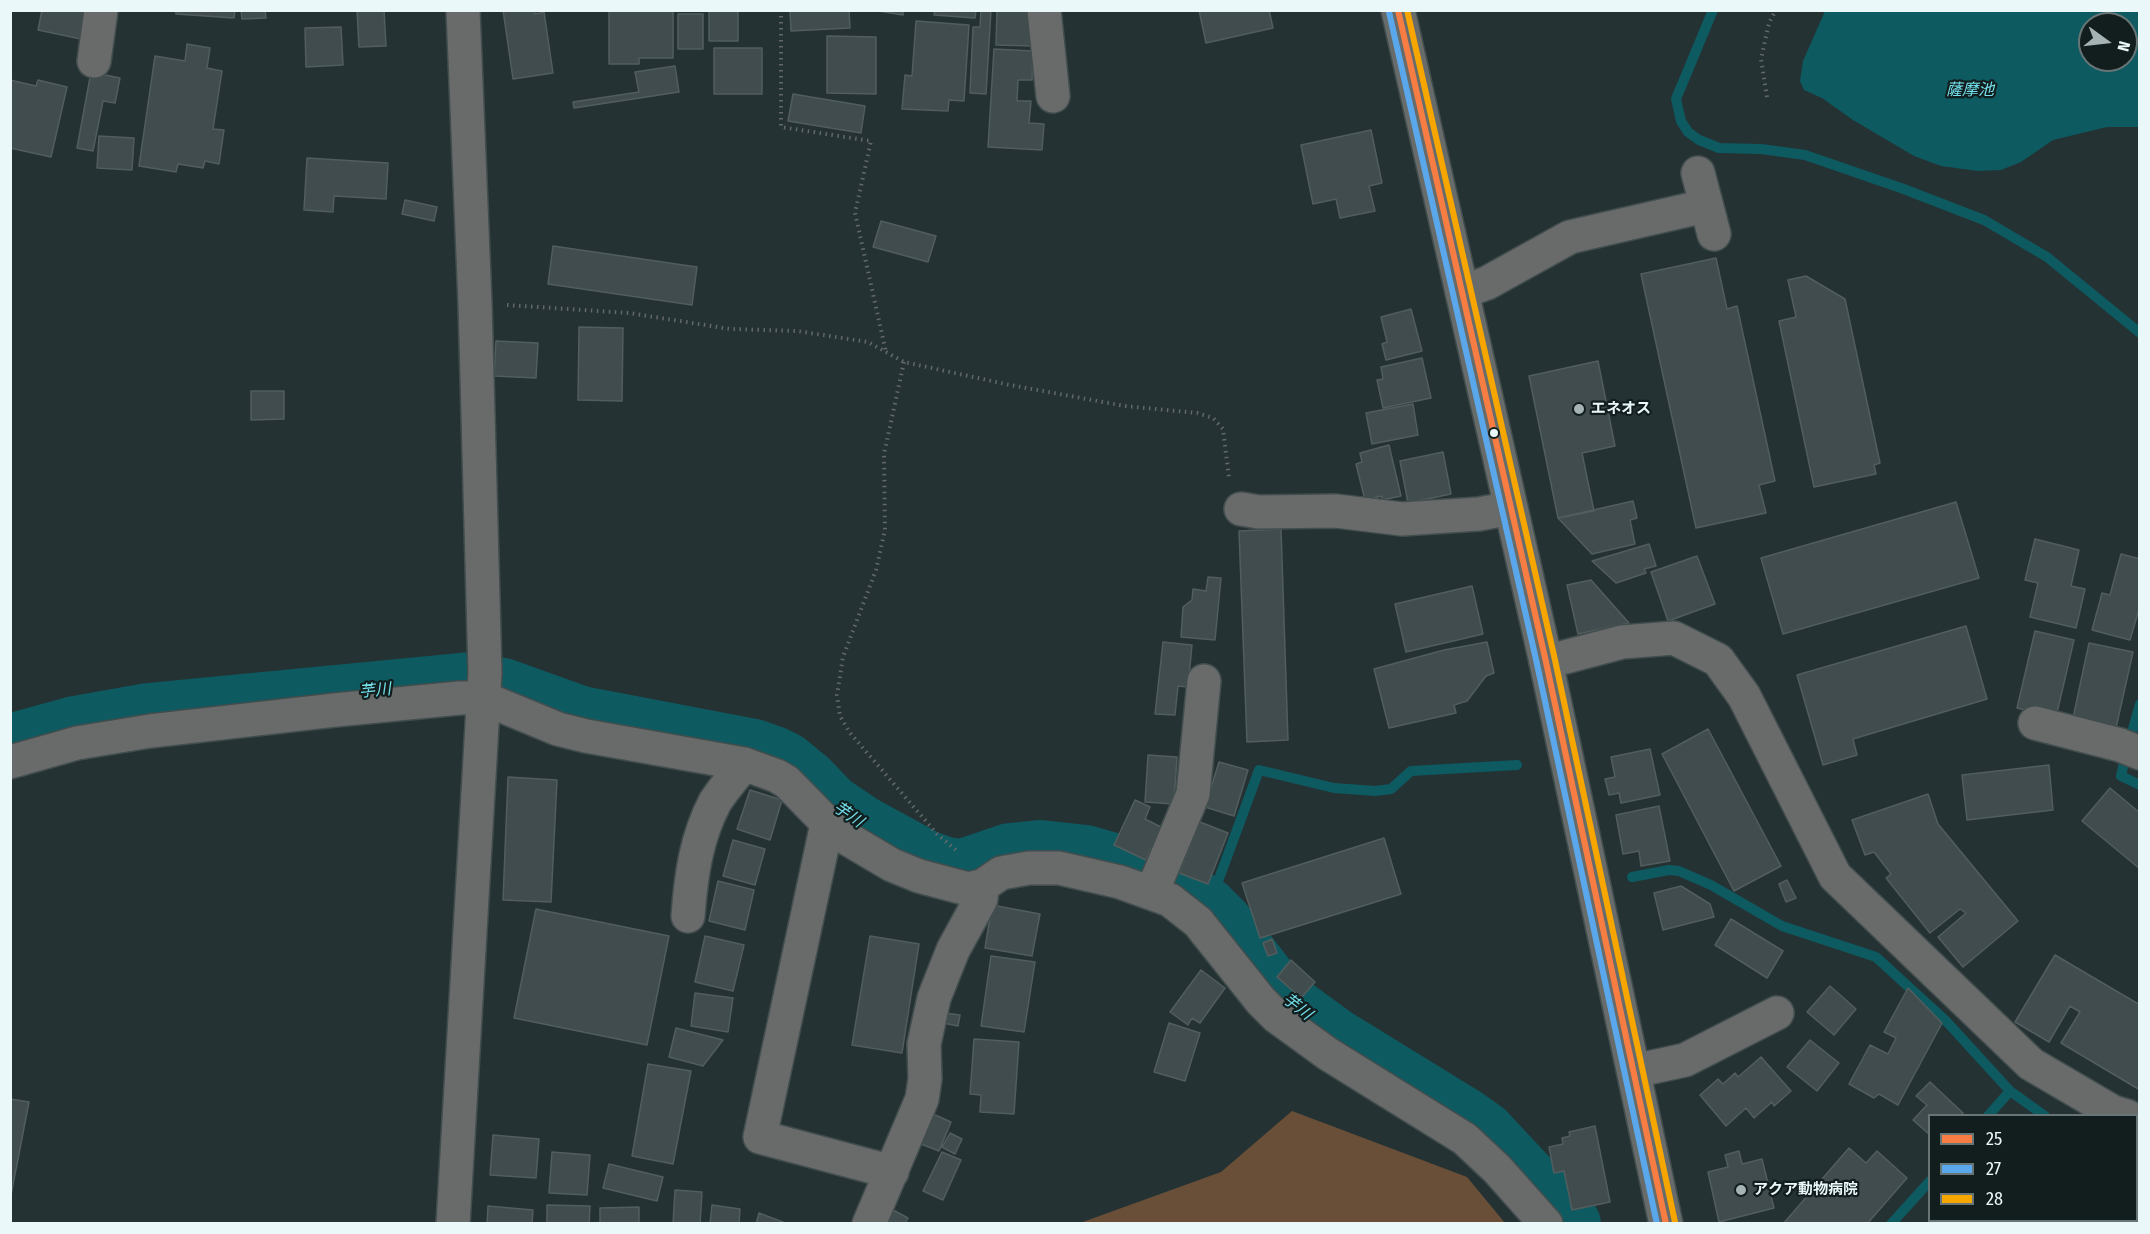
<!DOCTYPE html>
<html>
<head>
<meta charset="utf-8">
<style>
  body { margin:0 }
  #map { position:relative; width:2150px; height:1234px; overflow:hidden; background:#253234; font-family:"Fira Sans Condensed",sans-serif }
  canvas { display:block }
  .frame { position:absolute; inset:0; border:12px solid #eaf8fa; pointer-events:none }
  .legend { position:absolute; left:1928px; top:1114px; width:210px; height:108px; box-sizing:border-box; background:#121d1e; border:2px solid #687576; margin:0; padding:8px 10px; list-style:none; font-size:18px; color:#eaf8fa }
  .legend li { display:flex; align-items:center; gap:12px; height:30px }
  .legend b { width:30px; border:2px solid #687576 }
  .north { position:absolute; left:2078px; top:12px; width:60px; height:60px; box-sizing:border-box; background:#121d1e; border:2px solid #687576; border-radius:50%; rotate:105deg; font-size:16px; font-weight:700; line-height:24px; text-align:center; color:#eaf8fa }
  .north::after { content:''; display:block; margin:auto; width:21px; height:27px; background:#a5b3b5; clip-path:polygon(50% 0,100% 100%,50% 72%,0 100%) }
</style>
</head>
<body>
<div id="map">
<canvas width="2150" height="1234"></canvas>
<div class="frame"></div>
<ul class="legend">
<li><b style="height:8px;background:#f77d43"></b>25</li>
<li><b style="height:8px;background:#5aa8eb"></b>27</li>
<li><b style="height:8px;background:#f7a600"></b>28</li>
</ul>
<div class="north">N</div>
</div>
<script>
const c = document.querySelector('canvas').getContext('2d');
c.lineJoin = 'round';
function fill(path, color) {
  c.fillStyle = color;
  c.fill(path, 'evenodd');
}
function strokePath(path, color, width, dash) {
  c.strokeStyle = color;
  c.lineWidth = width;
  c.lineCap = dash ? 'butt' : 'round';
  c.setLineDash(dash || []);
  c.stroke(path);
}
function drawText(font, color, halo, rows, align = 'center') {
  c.font = font + ' "Fira Sans Condensed","Noto Sans JP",sans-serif';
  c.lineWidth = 4.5;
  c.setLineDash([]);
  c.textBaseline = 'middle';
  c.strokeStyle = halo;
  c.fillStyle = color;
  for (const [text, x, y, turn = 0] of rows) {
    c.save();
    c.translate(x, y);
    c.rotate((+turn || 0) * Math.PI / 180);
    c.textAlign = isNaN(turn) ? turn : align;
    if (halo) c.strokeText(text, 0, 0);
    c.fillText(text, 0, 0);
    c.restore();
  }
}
fill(new Path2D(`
  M 1292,1111 L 1467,1177 L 1505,1223 L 1080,1223 L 1221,1172 Z`), '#6a4f38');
fill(new Path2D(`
  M 1825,11 L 2139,11 L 2139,127 L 2107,127 L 2053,140 L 2021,162 L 2001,170 L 1978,171 L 1941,166 L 1914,156 L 1853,120 L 1822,98 L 1804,90 L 1800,81 L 1803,61 ZM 2090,24 L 2126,24 L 2126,60 L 2090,60 Z
  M 2137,1199 L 2139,1200 L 2139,1223 L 2067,1223 L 2069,1220 L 2136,1220 Z`), '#0d5a61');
strokePath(new Path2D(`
  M 1713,10 L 1676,99 L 1681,121 L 1688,132 L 1699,140 L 1719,148 L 1761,149 L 1805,155 L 1901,188 L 1984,220 L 2047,257 L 2140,333
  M 2131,736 L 2140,704
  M 2125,758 L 2121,776 L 2140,785
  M 1632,877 L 1669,870 L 1679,871 L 1711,885 L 1782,926 L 1876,957 L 1947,1022 L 2010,1091 L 2045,1116
  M 1207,907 L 1213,895 L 1259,770 L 1334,788 L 1375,791 L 1391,789 L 1411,771 L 1517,765
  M 1988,1116 L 2010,1091
  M 2136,1154 L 2140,1155
  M 1891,1224 L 1930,1181`), '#0d5a61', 10);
strokePath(new Path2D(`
  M 10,744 L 75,726 L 148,713 L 470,682 L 503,688 L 581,716 L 754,749 L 774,756 L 786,762 L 808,780 L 831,804 L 862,825 L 926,860 L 946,867 L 963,869 L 1010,853 L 1040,850 L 1086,855 L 1141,871 L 1179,888 L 1207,907 L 1223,923 L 1272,986 L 1293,1007 L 1334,1037 L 1464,1117 L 1485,1132 L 1571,1224`), '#0d5a61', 60);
const building = new Path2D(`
  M 42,10 L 87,10 L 81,39 L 38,30 Z
  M 176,10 L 235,10 L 234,18 L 176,14 Z
  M 241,10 L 265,10 L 266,18 L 242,19 Z
  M 357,10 L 384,10 L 386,46 L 359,47 Z
  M 503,10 L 534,10 L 535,14 L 544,12 L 553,73 L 513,79 Z
  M 609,10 L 673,10 L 673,58 L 639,58 L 639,64 L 609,64 Z
  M 790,10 L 849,10 L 850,28 L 791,31 Z
  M 873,10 L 903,10 L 903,15 Z
  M 935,10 L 976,10 L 975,18 L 934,15 Z
  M 981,10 L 991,10 L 986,94 L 970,93 L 973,27 L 980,27 Z
  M 997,10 L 1034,10 L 1033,46 L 996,45 Z
  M 1199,10 L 1269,10 L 1273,28 L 1206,43 Z
  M 709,11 L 738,11 L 738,41 L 709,41 Z
  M 678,14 L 703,14 L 703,49 L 678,49 Z
  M 916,21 L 969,25 L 964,101 L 949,100 L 948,111 L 902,109 L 905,75 L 912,76 Z
  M 341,27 L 343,65 L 306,67 L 305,28 Z
  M 827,36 L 876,37 L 876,94 L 827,93 Z
  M 187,44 L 210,48 L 207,68 L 222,71 L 213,129 L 224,130 L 219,164 L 205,161 L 203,168 L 178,164 L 176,172 L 139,166 L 155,56 L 185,61 Z
  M 714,48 L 762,48 L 762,94 L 714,94 Z
  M 994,49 L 1033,51 L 1032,80 L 1018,80 L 1017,101 L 1031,101 L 1029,123 L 1044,124 L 1042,150 L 988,147 Z
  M 675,66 L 679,92 L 574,108 L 573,102 L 639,92 L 635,72 Z
  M 91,72 L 120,78 L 115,103 L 103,101 L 93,151 L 77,148 Z
  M 10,80 L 36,86 L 38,80 L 67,87 L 51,157 L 10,148 Z
  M 793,94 L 865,106 L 861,133 L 788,121 Z
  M 1371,130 L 1382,183 L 1369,186 L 1375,211 L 1340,218 L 1336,199 L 1313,204 L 1301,145 Z
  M 99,136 L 134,138 L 132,170 L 97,168 Z
  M 307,158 L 388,163 L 386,199 L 334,196 L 333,212 L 304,210 Z
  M 405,200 L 437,207 L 434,221 L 402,214 Z
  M 881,221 L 936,236 L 928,262 L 873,247 Z
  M 553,246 L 697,267 L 692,305 L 548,284 Z
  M 1716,258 L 1727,309 L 1737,306 L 1775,481 L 1759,485 L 1766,513 L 1696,528 L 1641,274 Z
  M 1806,276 L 1845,299 L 1880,463 L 1874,465 L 1876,474 L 1814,487 L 1779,321 L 1796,317 L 1788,280 Z
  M 1411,309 L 1422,351 L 1386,360 L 1382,344 L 1387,342 L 1381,317 Z
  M 579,327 L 623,328 L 622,401 L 578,400 Z
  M 496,341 L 538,343 L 536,378 L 494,376 Z
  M 1422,358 L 1431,398 L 1383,408 L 1377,380 L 1383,379 L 1381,367 Z
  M 1598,361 L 1615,446 L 1582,453 L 1594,511 L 1558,518 L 1529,376 Z
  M 251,391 L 284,391 L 284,419 L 251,420 Z
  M 1413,404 L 1418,435 L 1372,444 L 1366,413 Z
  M 1389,445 L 1401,496 L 1382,500 L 1382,496 L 1365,500 L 1356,464 L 1362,462 L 1360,453 Z
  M 1443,452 L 1451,494 L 1408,503 L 1400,461 Z
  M 1633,501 L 1637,518 L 1630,520 L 1635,544 L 1592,554 L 1558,518 Z
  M 1956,502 L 1979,578 L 1783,634 L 1761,558 Z
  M 1281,529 L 1288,740 L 1247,742 L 1239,531 Z
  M 2035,539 L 2079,550 L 2071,586 L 2085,589 L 2076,628 L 2030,617 L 2038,583 L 2025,580 Z
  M 1649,544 L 1656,566 L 1644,569 L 1646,573 L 1616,583 L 1592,561 Z
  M 2121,554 L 2140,559 L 2140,606 L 2130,640 L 2092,630 L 2102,593 L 2110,595 Z
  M 1697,556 L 1715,604 L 1668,621 L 1651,572 Z
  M 1208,577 L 1221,578 L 1215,640 L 1181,637 L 1183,607 L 1192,600 L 1193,589 L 1206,591 Z
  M 1591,580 L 1629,623 L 1578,634 L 1567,585 Z
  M 1472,586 L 1483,634 L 1406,652 L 1395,604 Z
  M 1966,626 L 1987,699 L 1853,739 L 1857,755 L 1823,765 L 1797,675 Z
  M 2035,631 L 2074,640 L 2056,717 L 2017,708 Z
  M 1163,642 L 1192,645 L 1188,687 L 1178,686 L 1175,715 L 1155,714 Z
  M 1487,642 L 1494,673 L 1486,676 L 1467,701 L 1454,705 L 1456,713 L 1389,728 L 1374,669 L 1444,650 Z
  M 2089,643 L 2133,652 L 2116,728 L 2073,718 Z
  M 1708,729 L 1781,866 L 1734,891 L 1662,754 Z
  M 1650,749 L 1660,795 L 1621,803 L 1619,793 L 1609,795 L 1605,779 L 1615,777 L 1611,757 Z
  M 1148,755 L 1177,757 L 1174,804 L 1145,802 Z
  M 1219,762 L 1248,770 L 1234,816 L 1205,807 Z
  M 2049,765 L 2053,810 L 1967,820 L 1962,775 Z
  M 508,777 L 557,780 L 551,902 L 503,900 Z
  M 2110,788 L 2140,813 L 2140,869 L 2082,821 Z
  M 750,790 L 782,800 L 770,840 L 737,829 Z
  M 1928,794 L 1938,824 L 2018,921 L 1963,967 L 1938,937 L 1966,913 L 1960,909 L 1930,933 L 1886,878 L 1891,874 L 1874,852 L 1865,855 L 1852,820 Z
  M 1135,800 L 1150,807 L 1145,819 L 1161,827 L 1146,860 L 1114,845 Z
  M 1659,806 L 1670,861 L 1641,866 L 1639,851 L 1623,854 L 1616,815 Z
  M 1200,822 L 1228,833 L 1208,884 L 1179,873 Z
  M 1384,838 L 1401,894 L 1260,938 L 1242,883 Z
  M 733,840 L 765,849 L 755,885 L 723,876 Z
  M 1787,880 L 1796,898 L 1786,902 L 1779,884 Z
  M 718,881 L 754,890 L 745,930 L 709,921 Z
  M 1681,886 L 1710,904 L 1714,917 L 1663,930 L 1654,893 Z
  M 992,905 L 1040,914 L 1032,956 L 985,948 Z
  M 536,909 L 669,936 L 647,1045 L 514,1018 Z
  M 1731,919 L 1783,951 L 1767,978 L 1715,945 Z
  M 705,936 L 744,945 L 733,991 L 695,982 Z
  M 870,936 L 919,944 L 902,1053 L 852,1045 Z
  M 1272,939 L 1277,953 L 1268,956 L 1263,943 Z
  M 2055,955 L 2140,1005 L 2140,1090 L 2061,1043 L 2080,1012 L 2070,1006 L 2049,1042 L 2015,1022 Z
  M 991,956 L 1035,962 L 1024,1032 L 981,1026 Z
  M 1291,960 L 1315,982 L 1301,998 L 1277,977 Z
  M 1201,970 L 1225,988 L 1200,1023 L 1192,1018 L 1188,1025 L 1170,1012 Z
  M 1830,986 L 1856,1009 L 1834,1035 L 1807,1012 Z
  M 1908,988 L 1942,1023 L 1898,1105 L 1879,1094 L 1874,1098 L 1849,1084 L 1870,1045 L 1888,1054 L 1896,1038 L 1884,1032 Z
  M 695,993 L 733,998 L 728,1032 L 691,1026 Z
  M 945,1013 L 960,1015 L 958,1026 L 943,1023 Z
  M 1169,1023 L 1200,1033 L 1185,1081 L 1154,1072 Z
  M 676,1028 L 723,1040 L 703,1066 L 669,1057 Z
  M 974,1039 L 1019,1042 L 1014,1114 L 980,1112 L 981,1095 L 970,1094 Z
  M 1810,1040 L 1839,1063 L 1817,1091 L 1787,1067 Z
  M 1761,1057 L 1791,1091 L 1774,1106 L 1772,1102 L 1754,1118 L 1746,1108 L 1726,1126 L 1700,1095 L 1718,1079 L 1723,1084 L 1735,1073 L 1738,1077 Z
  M 648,1064 L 691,1071 L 673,1164 L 632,1156 Z
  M 1930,1082 L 1963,1113 L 1961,1116 L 1930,1116 L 1930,1135 L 1913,1120 L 1927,1105 L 1916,1096 Z
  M 10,1099 L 29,1102 L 11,1195 L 10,1194 Z
  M 933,1114 L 951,1122 L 939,1151 L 921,1144 Z
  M 1595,1126 L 1610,1202 L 1572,1210 L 1564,1171 L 1554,1173 L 1549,1147 L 1563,1144 L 1562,1138 L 1570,1136 L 1569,1132 Z
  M 950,1133 L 962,1139 L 955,1154 L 942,1147 Z
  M 493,1135 L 539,1139 L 536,1178 L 490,1175 Z
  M 1849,1148 L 1866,1163 L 1877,1151 L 1907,1178 L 1867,1224 L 1783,1224 Z
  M 1739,1151 L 1742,1164 L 1762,1159 L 1774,1208 L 1719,1222 L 1708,1172 L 1728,1167 L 1725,1155 Z
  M 552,1152 L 590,1155 L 587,1195 L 549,1193 Z
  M 942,1152 L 961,1160 L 943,1200 L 923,1191 Z
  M 609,1164 L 663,1177 L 657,1201 L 603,1188 Z
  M 675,1190 L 702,1192 L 700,1224 L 673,1224 Z
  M 547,1205 L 590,1206 L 589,1224 L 547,1224 Z
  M 712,1205 L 740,1209 L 739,1224 L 710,1224 Z
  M 488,1206 L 533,1210 L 532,1224 L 487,1224 Z
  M 639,1207 L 639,1224 L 600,1224 L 600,1208 Z
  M 893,1210 L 908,1218 L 905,1224 L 887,1222 Z
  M 759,1213 L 788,1224 L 756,1224 Z`);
fill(building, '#414c4e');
strokePath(building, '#525d5e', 1.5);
const minor = new Path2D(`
  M 1044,10 L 1053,96
  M 94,61 L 101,10
  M 1698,173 L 1714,234
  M 1462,292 L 1487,283 L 1570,237 L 1705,206
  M 1241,509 L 1259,512 L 1336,511 L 1402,519 L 1479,514 L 1511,508
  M 1546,662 L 1622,642 L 1674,638 L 1718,660 L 1744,696 L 1835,876 L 2031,1064 L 2113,1112 L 2127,1116
  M 2035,723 L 2120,745 L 2140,753
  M 10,762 L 77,743 L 150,731 L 335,710 L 460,698 L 483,698 L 558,729 L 586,736 L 744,764 L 777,776 L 787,782 L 836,832 L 892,865 L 919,876 L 968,889 L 982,886 L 1001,873 L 1029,868 L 1059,868 L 1120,882 L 1170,900 L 1198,922 L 1261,1001 L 1277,1017 L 1328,1054 L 1465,1139 L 1497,1169 L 1546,1224
  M 827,824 L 760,1137 L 892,1172
  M 1152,892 L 1193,794 L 1204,681
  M 688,916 C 691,876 696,838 715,802 C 723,789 735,776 744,764
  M 1634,1071 L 1685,1060 L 1777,1013
  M 453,1224 L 485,673 L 475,303 L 463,10
  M 869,1224 L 922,1099 L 925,1079 L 924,1044 L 934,998 L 953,950 L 981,899 L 982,886`);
const major = new Path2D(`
  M 1398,10 L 1546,662 L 1666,1224`);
strokePath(minor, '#424d4e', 36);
strokePath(major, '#424d4e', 36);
strokePath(new Path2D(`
  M 781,10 L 781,127 L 871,141 L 855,213 L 886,352
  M 1767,97 L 1761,59 L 1769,23 L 1776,10
  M 507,305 L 629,313 L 730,329 L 797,331 L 868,342 L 904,362 L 1010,385 L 1125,406 L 1197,413 L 1213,418 L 1223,429 L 1229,478
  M 904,362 L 884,454 L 885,530 L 876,570 L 843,657 L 837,695 L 840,716 L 850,733 L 937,834 L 956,850`), '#636868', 4, [1.5, 4.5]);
strokePath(minor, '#696b6a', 33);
strokePath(major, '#676c6a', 33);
strokePath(new Path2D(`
  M 1398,10 L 1546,662 L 1666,1224`), '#f77d43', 6);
strokePath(new Path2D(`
  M 1389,12 L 1537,664 L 1657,1224`), '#5aa8eb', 6);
strokePath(new Path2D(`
  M 1407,10 L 1555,660 L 1675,1222`), '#f7a600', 6);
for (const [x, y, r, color] of [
  [1579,409,6,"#a5b3b5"],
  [1494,433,5,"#eaf8fa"],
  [1741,1190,6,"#a5b3b5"]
]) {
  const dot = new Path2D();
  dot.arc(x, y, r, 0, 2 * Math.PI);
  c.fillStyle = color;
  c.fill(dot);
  strokePath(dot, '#121d1e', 2);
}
drawText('bold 15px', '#eaf8fa', '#121d1e', [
  ["エネオス",1591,409],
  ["アクア動物病院",1753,1190]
], 'left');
drawText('italic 16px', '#73e1ec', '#121d1e', [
  ["薩摩池",1970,91],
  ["芋川",375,691,-6],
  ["芋川",848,815,34],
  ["芋川",1297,1007,38]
]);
</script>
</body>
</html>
